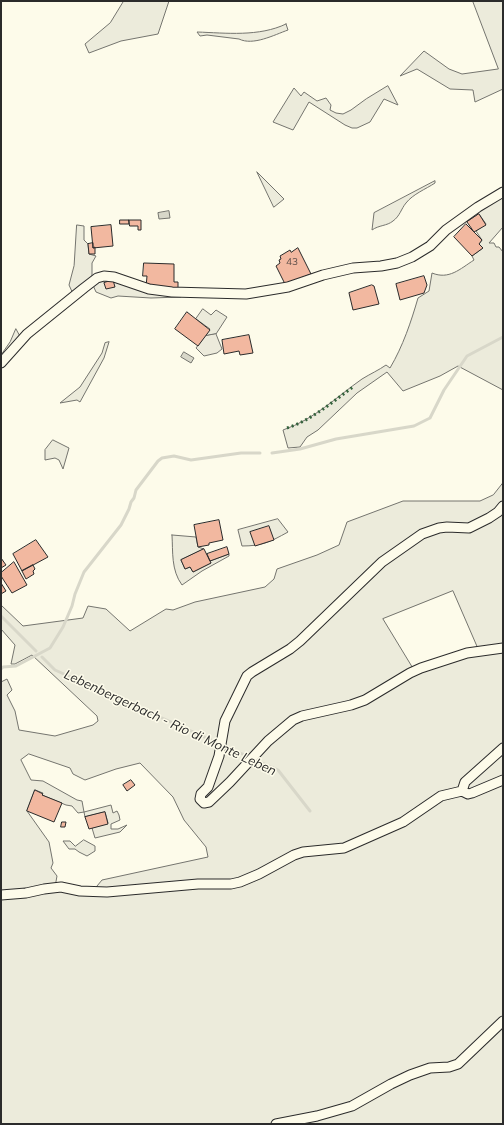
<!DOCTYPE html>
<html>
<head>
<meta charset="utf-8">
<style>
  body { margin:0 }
  #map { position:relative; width:504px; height:1125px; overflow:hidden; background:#fdfbea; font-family:Mulish,sans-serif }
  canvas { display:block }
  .frame { position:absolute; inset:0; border:2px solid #2b2b2b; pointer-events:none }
</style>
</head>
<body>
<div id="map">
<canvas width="504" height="1125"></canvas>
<div class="frame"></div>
</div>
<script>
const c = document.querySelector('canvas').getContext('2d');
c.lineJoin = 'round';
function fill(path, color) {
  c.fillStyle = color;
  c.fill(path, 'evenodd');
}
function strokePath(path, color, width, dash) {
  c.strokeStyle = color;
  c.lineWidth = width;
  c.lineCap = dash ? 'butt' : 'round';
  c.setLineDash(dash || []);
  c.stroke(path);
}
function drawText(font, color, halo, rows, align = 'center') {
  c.font = font + ' Mulish,sans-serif';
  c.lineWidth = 3;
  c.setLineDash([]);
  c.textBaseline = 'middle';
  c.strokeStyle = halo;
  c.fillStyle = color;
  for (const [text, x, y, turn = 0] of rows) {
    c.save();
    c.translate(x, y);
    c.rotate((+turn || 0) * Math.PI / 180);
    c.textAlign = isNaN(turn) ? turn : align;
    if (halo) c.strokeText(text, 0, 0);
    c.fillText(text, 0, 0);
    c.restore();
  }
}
const green = new Path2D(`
  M 124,1 L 169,1 L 158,34 L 121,41 L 89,53 L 85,44 L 110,23 Z
  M 473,1 L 503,1 L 503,89 L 475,102 L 473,90 L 450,89 L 417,69 L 400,76 L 424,51 L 449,69 L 462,74 L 498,69 Z
  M 286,24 L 288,30 C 274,35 253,46 239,39 L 207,35 L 200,36 L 197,32 C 226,33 259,37 286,24 Z
  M 388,86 L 398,105 L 384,99 L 370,122 L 357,128 L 352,128 L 345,125 L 309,102 L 293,130 L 273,122 L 294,88 L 301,96 L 304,92 L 317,101 L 326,98 L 331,105 L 330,110 L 336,113 L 343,114 L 351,110 L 366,99 Z
  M 257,172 L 284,199 L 274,207 Z
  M 435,181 L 435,183 C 426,189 413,194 406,203 C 401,209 400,216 393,221 C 387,226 379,225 372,230 L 374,213 Z
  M 503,192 L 503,227 L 489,243 L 494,243 L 496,247 L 499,247 L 503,252 L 503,390 L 458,366 L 440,376 L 403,391 L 387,372 L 357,393 L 318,430 L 307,437 L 300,447 L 288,448 L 283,430 C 315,419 335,398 362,379 C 370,374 379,370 386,365 L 390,368 C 403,346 411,322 418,298 L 429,291 L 432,273 C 449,280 460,269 474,260 L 472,256 L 483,248 L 479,244 L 482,240 L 476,231 L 486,224 L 479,214 L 467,222 L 464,217 Z
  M 77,225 L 84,226 L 84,240 L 88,244 L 89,254 L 96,256 L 92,263 L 92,282 L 97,278 L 181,293 L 181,297 L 151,298 L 118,296 L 111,298 L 96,292 L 92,283 L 74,296 L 69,285 L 74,266 Z
  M 203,309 L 211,315 L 216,310 L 227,317 L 216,334 L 205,336 L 210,329 L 196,319 Z
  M 16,329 L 22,340 L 1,363 L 1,355 L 10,342 Z
  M 109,342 L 104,358 L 80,402 L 77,400 L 60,403 L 80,387 L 102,353 L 105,343 Z
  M 53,440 L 69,448 L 63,469 L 59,460 L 55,458 L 45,460 L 45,450 Z
  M 503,483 L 503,1124 L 1,1124 L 1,682 L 7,679 L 12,690 L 7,695 L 15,711 L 19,730 L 55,736 L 93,725 L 98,721 L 97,716 L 32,655 L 15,664 L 11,664 L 15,645 L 1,629 L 1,605 L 23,626 L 83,618 L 88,606 L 106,609 L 130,631 L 166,609 L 173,610 L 195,602 L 265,587 L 274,579 L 277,569 L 317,555 L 339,545 L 347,522 L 403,501 L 480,501 L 493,495 ZM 453,591 L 479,651 L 414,670 L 383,619 ZM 29,754 L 70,768 L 73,774 L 85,780 L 116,769 L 140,763 L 173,797 L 184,820 L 206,847 L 208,857 L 102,880 L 92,892 L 55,887 L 57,876 L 51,868 L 53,863 L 49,842 L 27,811 L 35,790 L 43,793 L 42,795 L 66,805 L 72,806 L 78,813 L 84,812 L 85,817 L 105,812 L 108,823 L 92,828 L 95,838 L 120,832 L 127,825 L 118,829 L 111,829 L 111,824 L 120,820 L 119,815 L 117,811 L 113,813 L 111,805 L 84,812 L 82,801 L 77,800 L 43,781 L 31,780 L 21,760 Z
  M 278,519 L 288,532 C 270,542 262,546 242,546 L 238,530 Z
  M 172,535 L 196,537 L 198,547 L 204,549 L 181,560 L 185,569 L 190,567 L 193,572 L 211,563 L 210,561 L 229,554 L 229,556 L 202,571 L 182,585 C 171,570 173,552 172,535 Z
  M 84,840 L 95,846 L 95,851 L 87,856 L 79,852 L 75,849 L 69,849 L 63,841 L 70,841 L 75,846 Z`);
fill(green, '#ecebdb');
strokePath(green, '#74746e', 1);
const parking = new Path2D(`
  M 216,334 L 222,349 L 217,353 L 204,356 L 196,348 L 205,336 Z`);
fill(parking, '#eceadb');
strokePath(parking, '#74746e', 1);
const water = new Path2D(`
  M 169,211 L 170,218 L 159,219 L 158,213 Z
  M 184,352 L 194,358 L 191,363 L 181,357 Z`);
fill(water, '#d8d7c9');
strokePath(water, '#74746e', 1);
strokePath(new Path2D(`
  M 272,453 L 300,449 L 336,439 L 414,426 L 430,418 L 444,390 L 467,356 L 503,337
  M 1,616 L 36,651
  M 42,657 L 55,670 L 278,770 L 310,811
  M 1,669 L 3,667 L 16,666 L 50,648 L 63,627 L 72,606 L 75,594 L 84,572 L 121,525 L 129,509 L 131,502 L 134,498 L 136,490 L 158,461 L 162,458 L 174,456 L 191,460 L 241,453 L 260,453`), '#d8d7c9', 3);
const building = new Path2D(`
  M 479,214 L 486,225 L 474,232 L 467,222 Z
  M 120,220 L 129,220 L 129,224 L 120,224 Z
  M 129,220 L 141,220 L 141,230 L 138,230 L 138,226 L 130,226 Z
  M 466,224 L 482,240 L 479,244 L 483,248 L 472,256 L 454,237 Z
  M 111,225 L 113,246 L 93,248 L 91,227 Z
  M 93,243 L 93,248 L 95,247 L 95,254 L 89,254 L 88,244 Z
  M 298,248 L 311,274 L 285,284 L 276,266 L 280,263 L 279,260 L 281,259 L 280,256 L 290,250 L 291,252 Z
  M 144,263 L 174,264 L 174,282 L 178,282 L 178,289 L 146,287 L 147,276 L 143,276 Z
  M 424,276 L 427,285 L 424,293 L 400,300 L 396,284 Z
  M 113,280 L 115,287 L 106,289 L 104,283 Z
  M 372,285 L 374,286 L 379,304 L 353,310 L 349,293 Z
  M 187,312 L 210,330 L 198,346 L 175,329 Z
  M 249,335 L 253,353 L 240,355 L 239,351 L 224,354 L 222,340 Z
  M 219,520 L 223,540 L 209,543 L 209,545 L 198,547 L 194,525 Z
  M 269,526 L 274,540 L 255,546 L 250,532 Z
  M 36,540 L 48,557 L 22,571 L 13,554 Z
  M 227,547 L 229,554 L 210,561 L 207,554 Z
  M 204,549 L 211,563 L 193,572 L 190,567 L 185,569 L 181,560 Z
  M 1,558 L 6,565 L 1,568 Z
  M 14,562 L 27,585 L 12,593 L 1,576 L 1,573 Z
  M 33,565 L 35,569 L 33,571 L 34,574 L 26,579 L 22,571 Z
  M 1,583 L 6,591 L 1,594 Z
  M 131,780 L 135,785 L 127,791 L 123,785 Z
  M 35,790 L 43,794 L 42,795 L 62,803 L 54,822 L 27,811 Z
  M 105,812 L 108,824 L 89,829 L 85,817 Z
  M 62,822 L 66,822 L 65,827 L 61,827 Z`);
fill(building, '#f2b8a0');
strokePath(building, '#2b2b2b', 1);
const street = new Path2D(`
  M 1,363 L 27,334 L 84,288 L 97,278 L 104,276 L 114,277 L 149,289 L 172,292 L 246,294 L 288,287 L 323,275 L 353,268 L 381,266 L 397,263 L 412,257 L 430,246 L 446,230 L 478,207 L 503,192
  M 503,506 L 498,512 L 489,518 L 469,528 L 447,527 L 439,528 L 422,534 L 382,562 L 300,641 L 290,649 L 252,672 L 247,676 L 225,721 L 219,756 L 208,787 L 201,794 L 200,799 L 204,803 L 209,802 L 230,782 L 268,741 L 293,720 L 302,716 L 351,705 L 365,700 L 410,673 L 421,668 L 467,653 L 503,648
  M 462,791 L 465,782 L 503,748
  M 1,895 L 26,893 L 44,889 L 61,887 L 80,891 L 107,892 L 198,884 L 231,884 L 240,882 L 259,874 L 294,855 L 303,852 L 344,848 L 403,822 L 441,796 L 462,791 L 468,794 L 472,793 L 503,780
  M 276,1124 L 317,1116 L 352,1106 L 391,1084 L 410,1075 L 430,1068 L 449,1067 L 458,1064 L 503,1021`);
strokePath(street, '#2b2b2b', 11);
strokePath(street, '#fdfbea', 9);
strokePath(new Path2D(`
  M 287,428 C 312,420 332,402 353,387`), '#34623c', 3, [2, 3]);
drawText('10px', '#5d4e48', null, [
  ["43",292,262]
]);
drawText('italic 13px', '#2b2b2b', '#fdfbea', [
  ["Lebenbergerbach - Rio di Monte Leben",170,723,25]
]);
</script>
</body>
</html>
